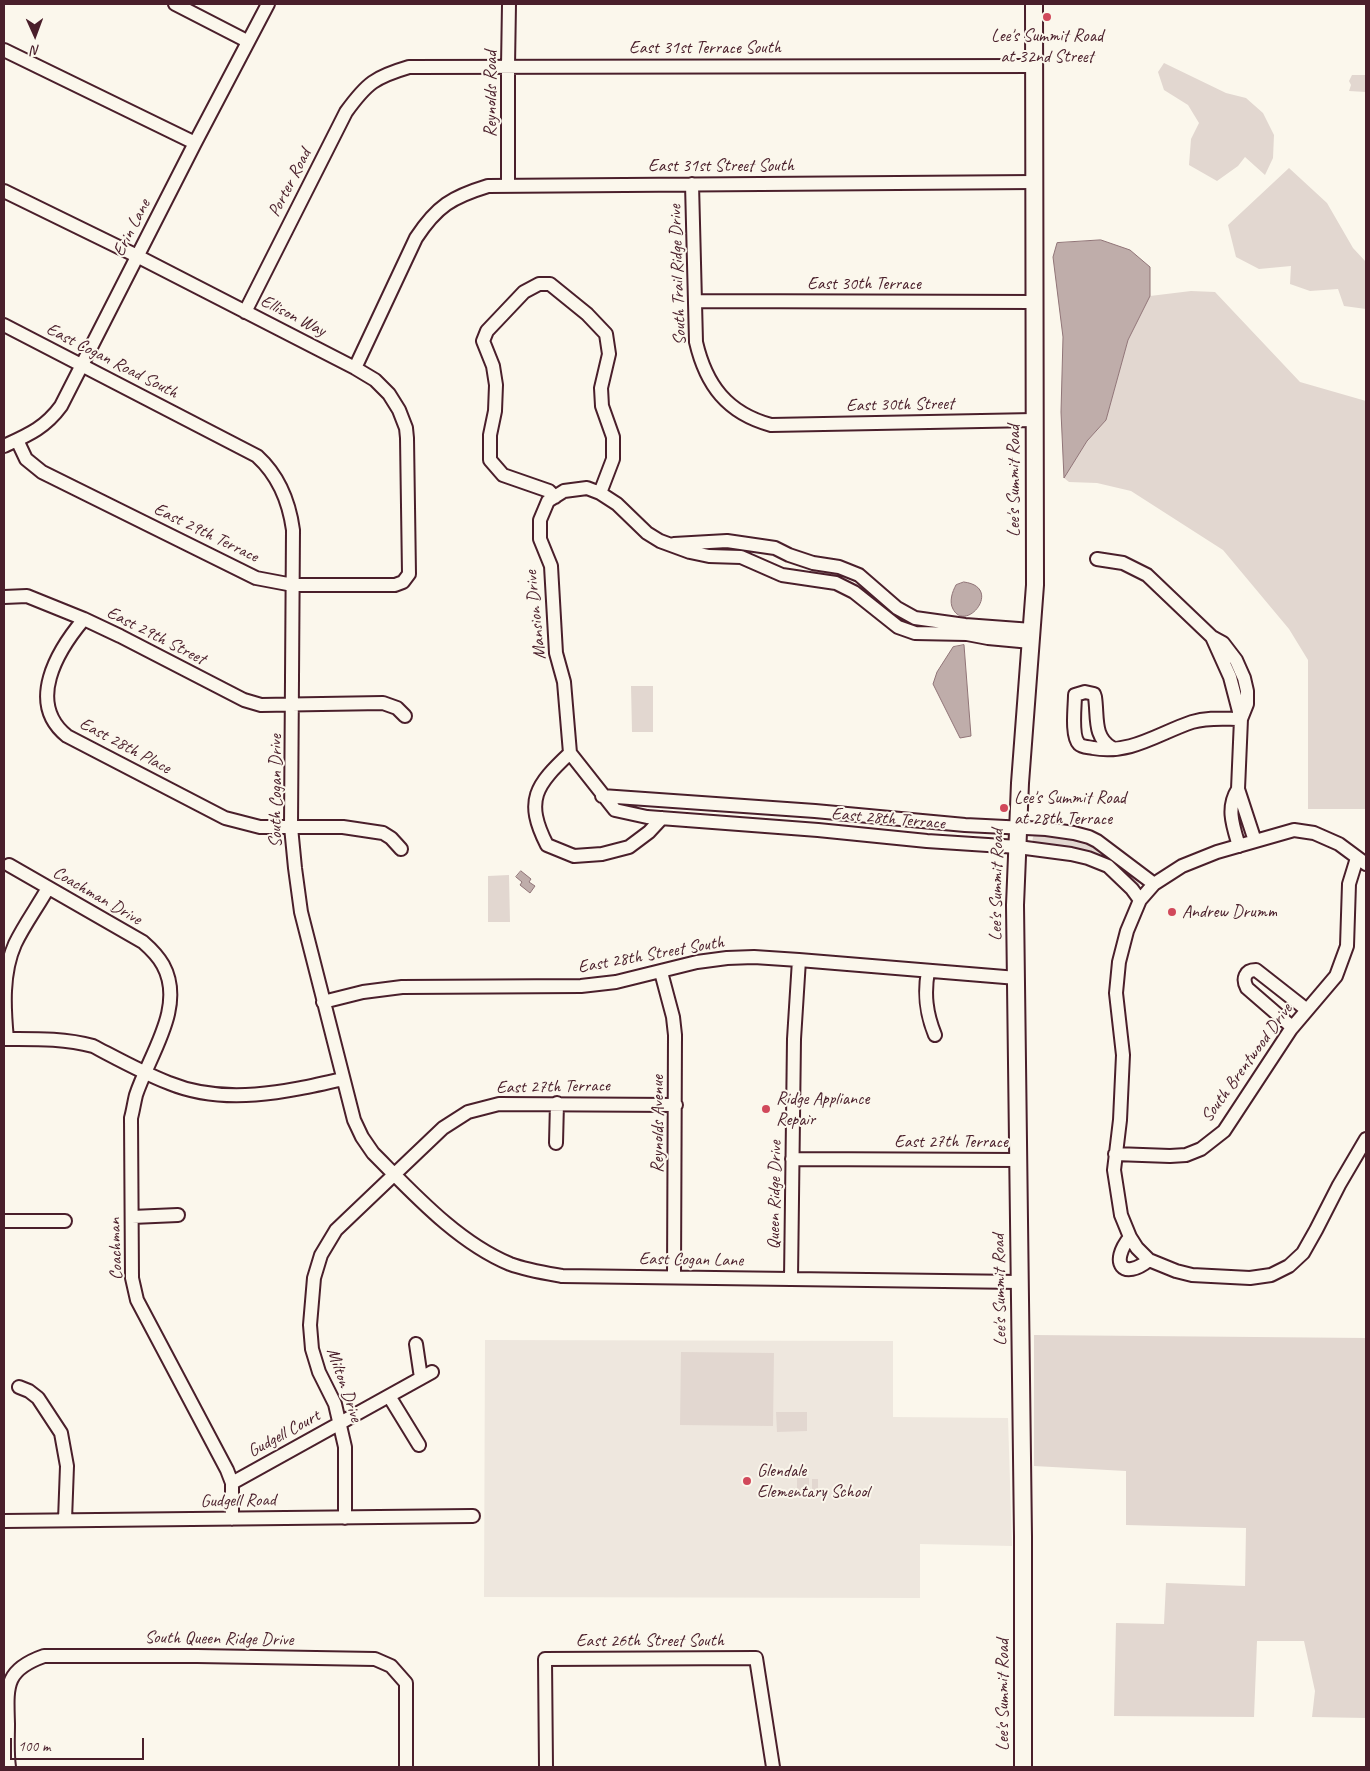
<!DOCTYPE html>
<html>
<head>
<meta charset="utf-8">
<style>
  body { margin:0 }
  #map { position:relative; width:1370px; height:1771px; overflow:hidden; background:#fbf7ec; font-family:Caveat,sans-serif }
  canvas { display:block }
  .frame { position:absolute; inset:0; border:5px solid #4a1f2b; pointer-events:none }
  .north { position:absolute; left:10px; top:10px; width:50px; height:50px; -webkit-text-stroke:4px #fbf7ec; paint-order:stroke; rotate:178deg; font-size:14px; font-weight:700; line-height:20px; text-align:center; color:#4a1f2b }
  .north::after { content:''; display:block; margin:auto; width:18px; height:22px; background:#4a1f2b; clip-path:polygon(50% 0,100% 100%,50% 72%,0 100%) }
  .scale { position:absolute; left:10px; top:1738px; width:134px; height:22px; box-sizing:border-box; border:2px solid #4a1f2b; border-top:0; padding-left:6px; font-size:15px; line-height:18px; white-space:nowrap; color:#4a1f2b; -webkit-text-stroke:4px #fbf7ec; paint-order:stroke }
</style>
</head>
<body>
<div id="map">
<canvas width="1370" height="1771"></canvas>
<div class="frame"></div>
<div class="north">N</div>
<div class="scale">100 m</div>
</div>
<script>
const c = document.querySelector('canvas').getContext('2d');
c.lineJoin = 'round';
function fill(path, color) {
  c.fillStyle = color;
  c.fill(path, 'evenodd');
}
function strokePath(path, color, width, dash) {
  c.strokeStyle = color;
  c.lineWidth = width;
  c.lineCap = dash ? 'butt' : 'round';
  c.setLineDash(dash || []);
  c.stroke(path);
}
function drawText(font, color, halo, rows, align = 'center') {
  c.font = font + ' Caveat,sans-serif';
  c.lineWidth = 4;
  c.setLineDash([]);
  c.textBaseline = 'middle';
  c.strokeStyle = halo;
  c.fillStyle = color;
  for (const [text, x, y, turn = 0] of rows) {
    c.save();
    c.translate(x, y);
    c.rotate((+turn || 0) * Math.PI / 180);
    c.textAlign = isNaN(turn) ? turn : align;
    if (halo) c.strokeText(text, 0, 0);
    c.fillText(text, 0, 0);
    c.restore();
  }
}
fill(new Path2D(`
  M 485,1340 L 893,1341 L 893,1417 L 1008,1418 L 1012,1546 L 920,1544 L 920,1598 L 484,1597 Z`), '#eee7de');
fill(new Path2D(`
  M 1164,63 L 1226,93 L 1246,98 L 1263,113 L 1274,135 L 1273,158 L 1265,175 L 1245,157 L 1238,166 L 1217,181 L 1189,165 L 1191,139 L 1199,123 L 1188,105 L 1164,90 L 1158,72 Z
  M 1352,75 L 1366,75 L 1366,92 L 1349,91 L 1351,85 L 1349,81 Z
  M 1289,168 L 1327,203 L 1353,248 L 1366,262 L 1366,309 L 1344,306 L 1338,289 L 1310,291 L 1290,284 L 1291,266 L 1259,269 L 1236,257 L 1228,225 Z
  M 1191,291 L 1215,292 L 1300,382 L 1366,401 L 1366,809 L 1308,809 L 1308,660 L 1289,629 L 1223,550 L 1131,491 L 1097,483 L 1069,482 L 1064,478 L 1087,441 L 1106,420 L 1128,340 L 1150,296 Z
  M 631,686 L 653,686 L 653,732 L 632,732 Z
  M 1054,834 L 1084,841 L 1097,848 L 1137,880 L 1140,885 L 1138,886 L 1135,885 L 1105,861 L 1034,845 C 1032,841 1032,837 1035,835 Z
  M 509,875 L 510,922 L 488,922 L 488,876 Z
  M 1034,1335 L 1366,1338 L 1366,1718 L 1312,1717 L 1315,1691 L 1304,1641 L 1257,1641 L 1254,1717 L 1114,1716 L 1116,1623 L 1164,1624 L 1166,1583 L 1245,1586 L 1246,1528 L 1126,1525 L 1126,1471 L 1034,1466 Z
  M 681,1352 L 774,1353 L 773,1426 L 680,1425 Z
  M 776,1412 L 807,1412 L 807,1431 L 777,1432 Z
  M 797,1478 L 809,1478 L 809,1493 L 797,1493 Z
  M 812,1479 L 818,1479 L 818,1493 L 812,1493 Z`), '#e2d7d0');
const water = new Path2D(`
  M 1101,240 L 1130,250 L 1150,267 L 1150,296 L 1128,340 L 1106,420 L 1087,441 L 1064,478 L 1061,412 L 1063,337 L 1053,257 L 1057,243 Z
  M 964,582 C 1004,587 966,634 953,609 C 949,602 952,592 956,585 Z
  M 964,645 L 971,736 L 960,738 L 933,684 L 937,672 L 953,647 Z
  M 521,871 L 531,879 L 529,882 L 535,886 L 530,893 L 520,885 L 522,882 L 516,877 Z`);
fill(water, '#bfadaa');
strokePath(water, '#907477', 1);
const minor = new Path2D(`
  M 175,4 L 247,41
  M 4,50 L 195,143
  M 692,184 L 696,342 C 706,385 727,413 771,425 L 1034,420
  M 508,185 L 508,66 L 509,4
  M 4,191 L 137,256 L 355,368 L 375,380 L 389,394 L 399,410 L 406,428 L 407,438 L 409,574 L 403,582 L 395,585 L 293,585 L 256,578 L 42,472 L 26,459 L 17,440
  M 695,301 L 1034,302
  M 245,312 L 346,112 C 367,83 375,77 409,67 L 1034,66
  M 4,325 L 257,456 C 279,476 289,501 293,530 L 291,827 L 295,868 L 301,912 L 354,1120 L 362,1137 L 373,1153 C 413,1193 457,1242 510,1264 C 526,1270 545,1273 562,1276 L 1020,1282
  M 355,368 L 416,238 C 437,206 452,197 488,186 L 1034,182
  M 4,446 C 28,435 45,428 61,406 L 195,143 L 268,4
  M 555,497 L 549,491 L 503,475 L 490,460 L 490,435 L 495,411 L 496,385 L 493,366 L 483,341 L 487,331 L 524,292 L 539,284 L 550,284 L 587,314 L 606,334 L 609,354 L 601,388 L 602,406 L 613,437 L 613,459 L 600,493
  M 674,544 L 727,541 L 775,548 L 789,555 L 813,563 L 839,567 L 859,575 L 897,608 L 915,618 L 965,625 L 1032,630
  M 1097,559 L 1123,563 L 1147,575 L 1212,637 L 1223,643 L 1236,660 L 1244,678 L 1247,691 L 1247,704 L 1241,719 L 1238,789 L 1255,841
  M 4,597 L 27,596 L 84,619 L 120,636 L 244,700 L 261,705 L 383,703 L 397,708 L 405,716
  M 84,619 C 57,651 26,703 67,736 L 225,818 L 260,827 L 343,827 L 383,833 L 391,838 L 401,849
  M 1212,637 L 1230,677 L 1241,719
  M 1112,748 C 1093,737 1098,717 1095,697 L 1094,694 L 1085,692 L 1075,695 C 1075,706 1071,736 1079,744 C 1082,747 1089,747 1093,748 C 1130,755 1159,733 1192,722 C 1208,717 1225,719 1241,719
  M 570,753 L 564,682 L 556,653 L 551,566 L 540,539 L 540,520 L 548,501 L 564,491 L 587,488 L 600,493 L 617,504 L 647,533 L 660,541 L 690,552 L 709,556 L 741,557 L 782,575 L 836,583 L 854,592 L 898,627 L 915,633 L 967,634 L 988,638 L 1031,642
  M 570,753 L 615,810 L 647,817 L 818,830 L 927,841 L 1018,847 L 1071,854 L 1088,858 L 1108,866 L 1132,889 L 1140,900
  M 570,753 C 536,785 524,800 547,845 L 574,856 L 602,854 L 629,847 L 649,832 L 662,818
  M 1238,789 C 1226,808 1233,826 1239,846
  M 602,796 L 815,811 L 965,825 L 1046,829 L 1074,833 L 1089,837 L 1097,841 L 1154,884
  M 1366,864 L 1339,844 L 1314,833 L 1294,830 L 1217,852 L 1182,866 L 1154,884 L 1140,900 L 1127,931 L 1119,962 L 1116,993 L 1123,1055 L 1120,1120 L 1114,1170 L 1121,1215 L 1130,1237 L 1137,1248 L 1149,1260 L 1176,1271 L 1192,1275 L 1250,1278 L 1271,1275 L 1289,1266 L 1303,1253 L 1316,1230 L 1339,1185 L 1366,1139
  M 9,865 L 143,942 C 151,949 158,956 163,965 C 186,1007 149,1055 136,1095 C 134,1103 133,1111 131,1118 L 132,1278 L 137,1300 L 227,1470 L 232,1483 L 232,1519
  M 928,971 C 924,994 926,1013 935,1035
  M 661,972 L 673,1017 L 675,1035 L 674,1277
  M 323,1002 L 363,992 L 402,987 L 581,986 L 616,982 L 697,962 L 727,958 L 754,957 L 799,960 L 1017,978
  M 1292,1027 L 1247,988 C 1242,979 1245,970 1256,970 L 1307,1010
  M 4,1039 C 34,1039 64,1038 93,1046 C 118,1059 143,1073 169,1083 C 225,1106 286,1092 343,1079
  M 7,1039 C 4,1008 2,973 15,944 C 24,925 38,906 48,888
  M 556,1143 L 557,1103
  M 1115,1154 L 1170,1156 L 1186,1155 L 1201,1149 L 1224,1131 L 1291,1029 L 1336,976 L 1347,946 L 1349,884 L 1357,858
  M 792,1159 L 1018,1160
  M 132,1217 L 178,1215
  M 4,1221 L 65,1221
  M 1130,1237 C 1109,1263 1123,1281 1149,1260
  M 791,1279 L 794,1039 L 799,960
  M 416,1344 L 421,1378
  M 19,1387 L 29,1391 L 38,1398 L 61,1433 L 67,1466 L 65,1520
  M 389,1396 L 419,1445
  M 232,1483 L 432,1372
  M 345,1518 L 345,1447 L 335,1404 L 319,1372 L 312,1349 L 310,1325 L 314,1278 L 321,1255 L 336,1230 L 443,1128 L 468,1112 L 499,1104 L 676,1105
  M 4,1521 L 473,1516
  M 9,1767 C 7,1753 8,1738 8,1724 C 7,1687 4,1670 44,1656 L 197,1656 L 375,1659 L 391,1666 L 406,1683 L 406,1767
  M 546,1767 L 545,1659 L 756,1658 L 773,1767`);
const major = new Path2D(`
  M 1023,1767 L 1023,1536 L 1015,905 L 1020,783 L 1035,585 L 1034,4`);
strokePath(minor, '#4a1f2b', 16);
strokePath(major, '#4a1f2b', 20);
strokePath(minor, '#fbf7ec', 12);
strokePath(major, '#fbf7ec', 16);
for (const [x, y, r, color] of [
  [1047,17,5,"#d1495b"],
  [1004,808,5,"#d1495b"],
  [1172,912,5,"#d1495b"],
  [766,1109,5,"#d1495b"],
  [747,1481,5,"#d1495b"]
]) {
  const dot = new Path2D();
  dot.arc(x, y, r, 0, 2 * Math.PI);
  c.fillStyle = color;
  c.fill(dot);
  strokePath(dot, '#fbf7ec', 2);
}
drawText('18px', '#4a1f2b', '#fbf7ec', [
  ["Lee's Summit Road",1047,36,"center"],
  ["at 32nd Street",1047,57,"center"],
  ["Lee's Summit Road",1014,798],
  ["at 28th Terrace",1014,819],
  ["Andrew Drumm",1182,912],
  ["Ridge Appliance",776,1099],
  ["Repair",776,1120],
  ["Glendale",757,1471],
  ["Elementary School",757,1492]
], 'left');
drawText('18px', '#4a1f2b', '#fbf7ec', [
  ["East 31st Terrace South",705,48],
  ["Reynolds Road",491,94,-90],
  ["East 31st Street South",721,166],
  ["Porter Road",290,183,-63],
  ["Erin Lane",132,228,-63],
  ["South Trail Ridge Drive",678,275,-92],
  ["East 30th Terrace",864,284],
  ["Ellison Way",293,316,27],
  ["East Cogan Road South",112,361,27],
  ["East 30th Street",900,405,-1],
  ["Lee's Summit Road",1014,481,-90],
  ["East 29th Terrace",206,533,26],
  ["Mansion Drive",536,615,-96],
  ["East 29th Street",156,636,27],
  ["East 28th Place",125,746,28],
  ["South Cogan Drive",276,791,-90],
  ["East 28th Terrace",888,819,5],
  ["Lee's Summit Road",997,885,-89],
  ["Coachman Drive",97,896,30],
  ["East 28th Street South",651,955,-10],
  ["South Brentwood Drive",1247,1063,-54],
  ["East 27th Terrace",553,1087,-1],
  ["Reynolds Avenue",658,1124,-90],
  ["East 27th Terrace",951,1142],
  ["Queen Ridge Drive",775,1195,-89],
  ["Coachman",116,1249,-92],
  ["East Cogan Lane",691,1260,1],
  ["Lee's Summit Road",1000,1290,-91],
  ["Milton Drive",344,1385,71],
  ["Gudgell Court",284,1434,-29],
  ["Gudgell Road",238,1501,-1],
  ["South Queen Ridge Drive",219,1639,1],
  ["East 26th Street South",650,1641],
  ["Lee's Summit Road",1003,1695,-90]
]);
</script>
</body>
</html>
